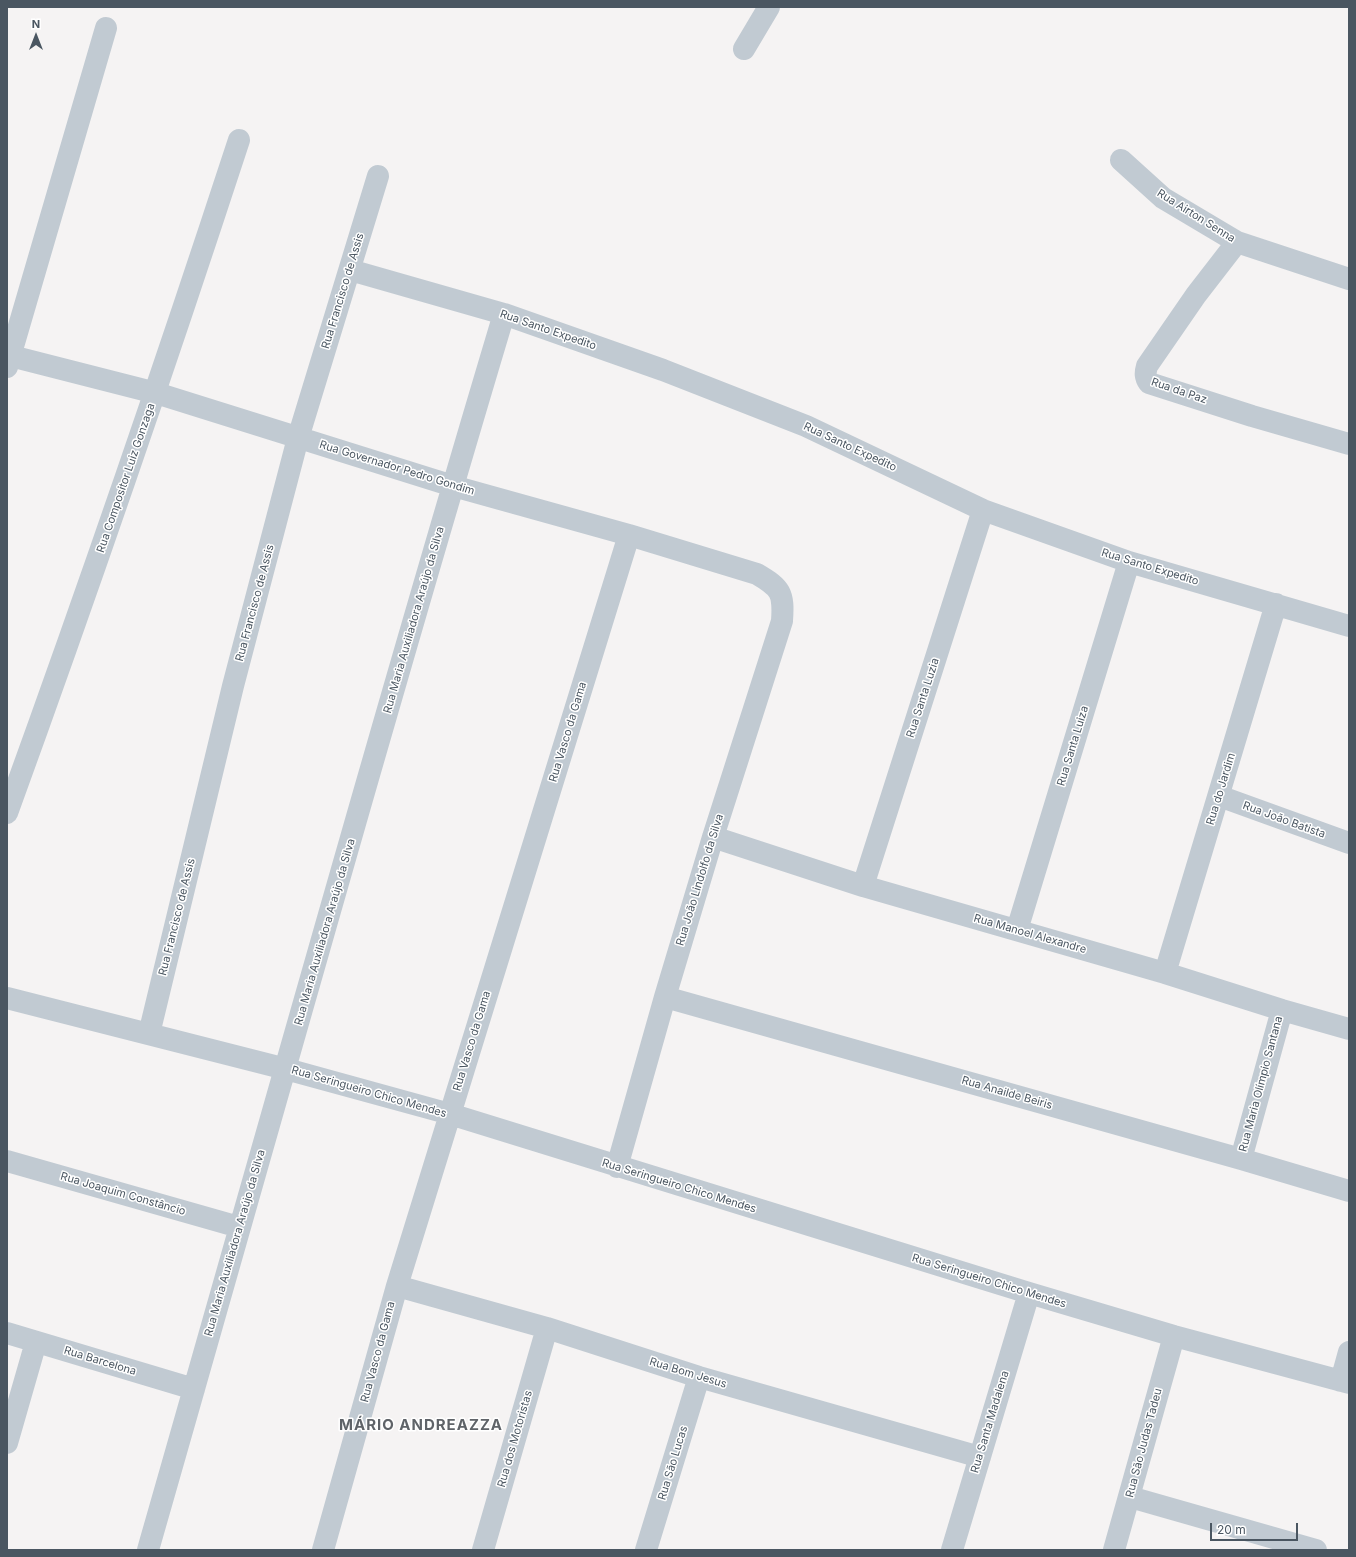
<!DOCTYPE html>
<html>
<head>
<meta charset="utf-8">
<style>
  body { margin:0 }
  #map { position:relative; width:1356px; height:1557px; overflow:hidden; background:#f5f3f3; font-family:Inter,sans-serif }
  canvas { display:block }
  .frame { position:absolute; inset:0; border:8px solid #4a5661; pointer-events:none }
  .north { position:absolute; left:16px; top:16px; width:40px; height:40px; -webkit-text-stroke:3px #fff; paint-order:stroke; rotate:0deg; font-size:11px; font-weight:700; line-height:16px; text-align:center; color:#4a5661 }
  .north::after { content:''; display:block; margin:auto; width:14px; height:18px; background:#4a5661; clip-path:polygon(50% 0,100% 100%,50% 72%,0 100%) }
  .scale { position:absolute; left:1210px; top:1523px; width:88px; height:18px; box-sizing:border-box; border:2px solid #4a5661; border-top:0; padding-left:5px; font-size:12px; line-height:14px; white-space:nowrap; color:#4a5661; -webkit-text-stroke:3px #fff; paint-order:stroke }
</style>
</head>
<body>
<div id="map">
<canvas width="1356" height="1557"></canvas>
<div class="frame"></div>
<div class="north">N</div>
<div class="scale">20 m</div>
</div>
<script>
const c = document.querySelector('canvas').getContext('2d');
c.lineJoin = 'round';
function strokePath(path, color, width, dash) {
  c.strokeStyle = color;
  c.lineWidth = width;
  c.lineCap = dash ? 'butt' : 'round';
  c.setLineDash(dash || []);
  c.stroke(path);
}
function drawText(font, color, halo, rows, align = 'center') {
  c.font = font + ' Inter,sans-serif';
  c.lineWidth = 3;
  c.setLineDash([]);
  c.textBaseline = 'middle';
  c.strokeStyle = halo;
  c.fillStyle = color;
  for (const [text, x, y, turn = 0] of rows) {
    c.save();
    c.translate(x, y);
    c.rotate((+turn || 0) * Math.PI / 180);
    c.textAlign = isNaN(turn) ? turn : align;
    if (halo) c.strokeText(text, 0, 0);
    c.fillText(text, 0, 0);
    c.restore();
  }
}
strokePath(new Path2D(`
  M 744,49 L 769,7
  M 1121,160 L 1163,198 L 1237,242 L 1349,279
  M 1237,242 L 1196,295 L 1147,366 C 1145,373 1145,377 1149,383 L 1252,416 L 1349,444
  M 350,270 L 504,314 L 663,370 L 806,426 L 983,510 L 1129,562 L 1349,626
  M 7,355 L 156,393 L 453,486 L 629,535 L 757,574 C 781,588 784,593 782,621 L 713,837 L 665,997 L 617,1167
  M 7,367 L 106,28
  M 1219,796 L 1349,843
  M 7,813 C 88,590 165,366 239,140
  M 713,837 L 863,886 L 1165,973 L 1282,1010 L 1349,1029
  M 863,886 L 983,510
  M 1017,930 L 1129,562
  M 1165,973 L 1276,604
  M 665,997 L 1241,1159 L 1349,1191
  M 7,998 L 286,1069 L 450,1114 L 1029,1293 L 1174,1336 L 1349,1383
  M 149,1034 L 233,686 L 298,438 L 378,176
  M 1241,1159 L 1282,1010
  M 7,1161 L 239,1227
  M 397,1286 L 547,1328 L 699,1377 L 980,1457
  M 7,1333 L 194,1389
  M 1341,1381 L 1349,1352
  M 7,1443 L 36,1342
  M 1130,1497 L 1316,1550
  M 148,1550 C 266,1138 381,725 504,314
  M 323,1550 L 397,1286 L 629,535
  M 483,1550 L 547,1328
  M 646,1550 L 699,1377
  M 952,1550 L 1029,1293
  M 1114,1550 L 1174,1336`), '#c1cad2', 22);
drawText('11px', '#4a5661', '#fff', [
  ["Rua Airton Senna",1196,216,32],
  ["Rua Francisco de Assis",343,291,-73],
  ["Rua Santo Expedito",548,330,19],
  ["Rua da Paz",1179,391,19],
  ["Rua Santo Expedito",850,447,25],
  ["Rua Governador Pedro Gondim",397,468,17],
  ["Rua Compositor Luiz Gonzaga",126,478,-71],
  ["Rua Santo Expedito",1150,567,17],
  ["Rua Francisco de Assis",255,603,-75],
  ["Rua Maria Auxiliadora Araújo da Silva",414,620,-74],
  ["Rua Santa Luzia",923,698,-72],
  ["Rua Vasco da Gama",568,732,-73],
  ["Rua Santa Luiza",1073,746,-73],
  ["Rua do Jardim",1221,789,-73],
  ["Rua João Batista",1284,820,20],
  ["Rua João Lindolfo da Silva",700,880,-73],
  ["Rua Francisco de Assis",177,917,-76],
  ["Rua Maria Auxiliadora Araújo da Silva",325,932,-74],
  ["Rua Manoel Alexandre",1030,934,16],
  ["Rua Vasco da Gama",472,1041,-73],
  ["Rua Maria Olímpio Santana",1261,1084,-75],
  ["Rua Seringueiro Chico Mendes",369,1092,16],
  ["Rua Anailde Beiris",1007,1093,16],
  ["Rua Seringueiro Chico Mendes",679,1186,17],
  ["Rua Joaquim Constâncio",123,1194,16],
  ["Rua Maria Auxiliadora Araújo da Silva",235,1243,-74],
  ["Rua Seringueiro Chico Mendes",989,1281,17],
  ["Rua Vasco da Gama",378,1352,-75],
  ["Rua Barcelona",100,1361,17],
  ["Rua Bom Jesus",688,1373,17],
  ["Rua Santa Madalena",990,1422,-73],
  ["Rua dos Motoristas",515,1439,-74],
  ["Rua São Judas Tadeu",1144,1443,-75],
  ["Rua São Lucas",673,1463,-73]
]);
c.letterSpacing = '1px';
drawText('bold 15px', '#5f6368', '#fff', [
  ["MÁRIO ANDREAZZA",421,1425]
]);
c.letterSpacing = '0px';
</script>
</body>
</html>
